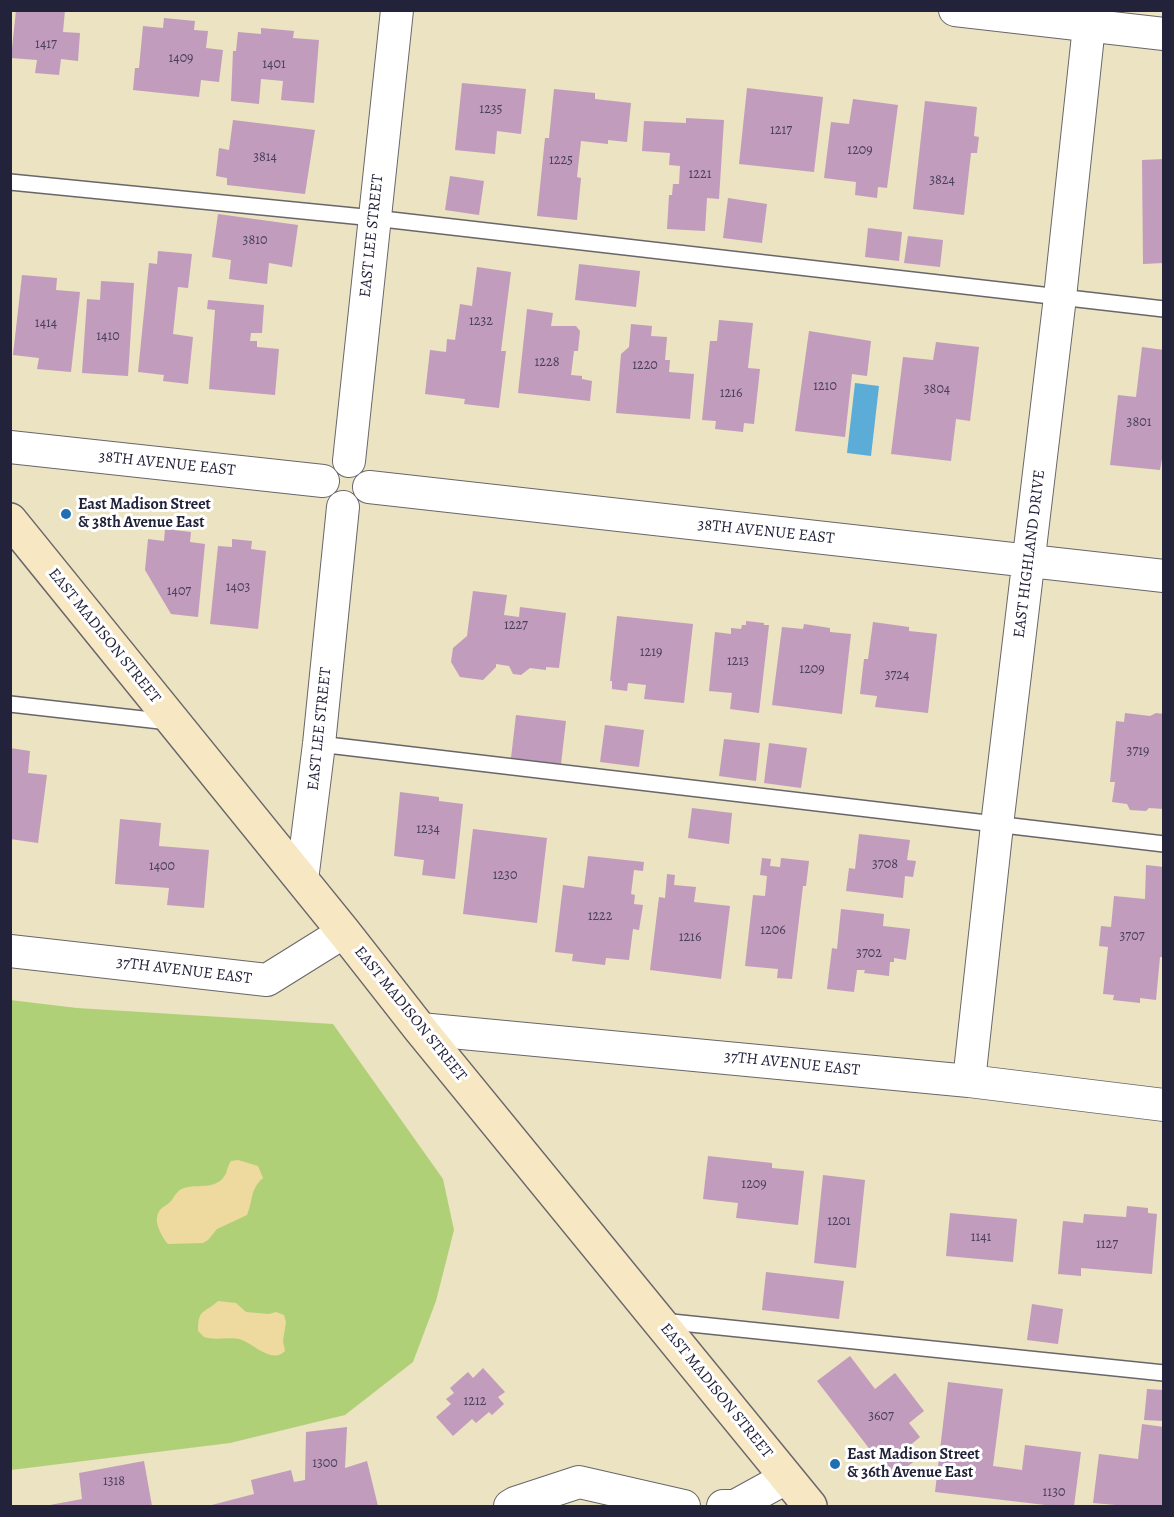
<!DOCTYPE html>
<html>
<head>
<meta charset="utf-8">
<style>
  body { margin:0 }
  #map { position:relative; width:1174px; height:1517px; overflow:hidden; background:#ebe3c1; font-family:Alegreya,serif }
  canvas { display:block }
  .frame { position:absolute; inset:0; border:12px solid #22223b; pointer-events:none }
</style>
</head>
<body>
<div id="map">
<canvas width="1174" height="1517"></canvas>
<div class="frame"></div>
</div>
<script>
const c = document.querySelector('canvas').getContext('2d');
c.lineJoin = 'round';
function fill(path, color) {
  c.fillStyle = color;
  c.fill(path, 'evenodd');
}
function strokePath(path, color, width, dash) {
  c.strokeStyle = color;
  c.lineWidth = width;
  c.lineCap = dash ? 'butt' : 'round';
  c.setLineDash(dash || []);
  c.stroke(path);
}
function drawText(font, color, halo, rows, align = 'center') {
  c.font = font + ' Alegreya,serif';
  c.lineWidth = 6;
  c.setLineDash([]);
  c.textBaseline = 'middle';
  c.strokeStyle = halo;
  c.fillStyle = color;
  for (const [text, x, y, turn = 0] of rows) {
    c.save();
    c.translate(x, y);
    c.rotate((+turn || 0) * Math.PI / 180);
    c.textAlign = isNaN(turn) ? turn : align;
    if (halo) c.strokeText(text, 0, 0);
    c.fillText(text, 0, 0);
    c.restore();
  }
}
fill(new Path2D(`
  M 10,1000 L 77,1008 L 333,1024 L 443,1179 L 454,1230 L 436,1301 L 413,1362 L 345,1415 L 230,1443 L 11,1470 Z`), '#b0d078');
fill(new Path2D(`
  M 238,1160 L 258,1166 L 263,1178 C 250,1189 253,1201 247,1215 L 217,1229 L 208,1240 L 203,1243 L 168,1244 C 161,1236 152,1220 160,1210 C 163,1206 168,1205 171,1201 C 175,1196 177,1190 184,1188 C 196,1184 208,1189 220,1181 C 228,1175 226,1168 231,1161 Z
  M 218,1301 L 236,1303 L 246,1312 L 269,1314 L 276,1312 L 284,1315 L 286,1322 L 283,1341 L 285,1351 C 272,1364 255,1345 242,1340 C 230,1336 216,1341 204,1337 L 198,1331 C 198,1308 204,1314 218,1301 Z`), '#eeda9e');
fill(new Path2D(`
  M 855,383 L 879,386 L 871,456 L 847,453 Z`), '#5badd7');
fill(new Path2D(`
  M 16,10 L 65,10 L 63,32 L 80,33 L 78,61 L 61,59 L 59,75 L 35,73 L 37,60 L 11,58 Z
  M 164,18 L 195,21 L 194,30 L 208,31 L 206,48 L 223,50 L 219,82 L 201,80 L 199,97 L 133,90 L 135,68 L 139,68 L 143,26 L 163,28 Z
  M 261,28 L 294,31 L 293,38 L 319,40 L 314,103 L 281,100 L 283,81 L 261,79 L 259,104 L 231,101 L 233,51 L 236,51 L 238,32 L 261,34 Z
  M 462,83 L 526,89 L 521,134 L 497,131 L 495,154 L 455,150 Z
  M 747,88 L 823,97 L 814,172 L 739,164 Z
  M 554,89 L 595,93 L 595,99 L 631,103 L 627,142 L 608,140 L 608,144 L 581,141 L 577,177 L 581,178 L 577,220 L 537,216 L 545,138 L 549,138 Z
  M 853,99 L 898,105 L 887,188 L 878,187 L 877,198 L 855,195 L 856,182 L 824,178 L 831,122 L 849,124 Z
  M 925,101 L 977,107 L 974,136 L 979,137 L 977,153 L 971,153 L 964,215 L 913,209 Z
  M 686,118 L 724,120 L 719,199 L 707,198 L 705,231 L 667,229 L 669,195 L 672,195 L 673,184 L 679,184 L 680,166 L 669,165 L 670,153 L 642,151 L 644,121 L 686,123 Z
  M 233,120 L 315,130 L 305,194 L 227,185 L 227,178 L 216,176 L 219,148 L 229,150 Z
  M 1164,159 L 1164,263 L 1143,264 L 1142,160 Z
  M 450,176 L 484,181 L 479,215 L 445,210 Z
  M 728,198 L 767,204 L 762,243 L 723,238 Z
  M 218,214 L 298,225 L 292,267 L 269,263 L 267,284 L 229,279 L 231,260 L 212,257 Z
  M 868,228 L 902,232 L 899,261 L 865,257 Z
  M 908,236 L 943,240 L 940,267 L 904,263 Z
  M 158,251 L 192,254 L 188,288 L 178,287 L 173,334 L 193,337 L 188,384 L 163,381 L 164,375 L 138,372 L 149,263 L 157,264 Z
  M 579,264 L 640,271 L 636,307 L 575,300 Z
  M 477,267 L 511,272 L 501,351 L 506,351 L 499,408 L 464,404 L 465,399 L 425,394 L 430,350 L 446,352 L 447,339 L 455,340 L 460,304 L 472,306 Z
  M 22,275 L 57,278 L 56,290 L 80,292 L 71,372 L 37,369 L 39,358 L 13,355 Z
  M 101,281 L 134,283 L 128,376 L 82,373 L 87,299 L 100,300 Z
  M 208,300 L 264,305 L 262,333 L 251,333 L 250,341 L 257,341 L 257,347 L 279,349 L 275,395 L 209,389 L 215,310 L 207,309 Z
  M 527,309 L 553,313 L 551,326 L 576,326 L 580,331 L 578,351 L 574,351 L 571,375 L 582,376 L 582,379 L 592,381 L 590,401 L 518,393 Z
  M 719,320 L 753,323 L 748,368 L 760,369 L 754,424 L 744,423 L 743,432 L 715,429 L 716,421 L 702,420 L 710,341 L 717,341 Z
  M 631,324 L 652,326 L 651,336 L 667,337 L 665,360 L 670,360 L 669,372 L 694,374 L 690,419 L 616,413 L 621,354 L 629,347 Z
  M 809,331 L 871,341 L 867,376 L 852,374 L 845,437 L 795,431 Z
  M 936,342 L 979,347 L 970,421 L 956,419 L 951,461 L 891,454 L 903,357 L 933,360 Z
  M 1142,347 L 1164,350 L 1164,448 L 1160,470 L 1110,465 L 1118,395 L 1136,397 Z
  M 165,529 L 191,532 L 190,542 L 205,544 L 198,617 L 171,614 L 145,570 L 148,539 L 164,541 Z
  M 232,539 L 252,541 L 251,549 L 266,551 L 258,629 L 210,624 L 218,546 L 232,547 Z
  M 473,591 L 507,595 L 504,615 L 519,617 L 520,607 L 566,613 L 559,668 L 546,667 L 546,670 L 530,668 L 521,675 L 513,674 L 509,666 L 496,664 L 496,667 L 483,680 L 460,677 L 451,662 L 453,648 L 467,636 Z
  M 617,616 L 693,624 L 684,703 L 644,699 L 646,685 L 628,683 L 627,691 L 612,689 L 612,681 L 610,681 Z
  M 746,621 L 764,623 L 764,625 L 769,625 L 759,713 L 730,709 L 732,693 L 709,691 L 715,632 L 731,634 L 731,628 L 741,629 L 742,625 L 746,625 Z
  M 873,622 L 909,627 L 909,631 L 937,634 L 928,713 L 875,707 L 877,696 L 860,694 L 864,659 L 868,659 Z
  M 804,624 L 830,628 L 830,632 L 851,634 L 842,714 L 772,705 L 782,627 L 803,629 Z
  M 1125,713 L 1150,716 L 1156,713 L 1164,714 L 1164,809 L 1149,808 L 1146,811 L 1130,810 L 1127,804 L 1112,802 L 1115,782 L 1110,782 L 1116,721 L 1124,722 Z
  M 516,715 L 566,721 L 561,764 L 511,758 Z
  M 605,725 L 644,730 L 639,767 L 600,762 Z
  M 724,739 L 760,743 L 756,781 L 719,776 Z
  M 769,743 L 807,748 L 801,788 L 764,783 Z
  M 10,748 L 30,751 L 28,773 L 47,775 L 38,843 L 10,839 Z
  M 400,792 L 439,797 L 439,801 L 463,804 L 455,879 L 422,875 L 424,860 L 394,856 Z
  M 692,808 L 732,813 L 729,844 L 688,838 Z
  M 120,819 L 161,823 L 159,846 L 209,850 L 204,908 L 167,905 L 169,888 L 115,884 Z
  M 473,829 L 547,838 L 537,923 L 463,914 Z
  M 859,834 L 910,840 L 907,860 L 916,861 L 913,877 L 905,876 L 903,898 L 846,891 L 849,868 L 855,869 Z
  M 588,856 L 644,862 L 643,871 L 634,870 L 631,894 L 635,895 L 634,904 L 643,905 L 639,930 L 633,929 L 629,960 L 606,958 L 605,965 L 572,961 L 573,954 L 555,952 L 563,885 L 584,888 Z
  M 762,858 L 771,859 L 770,866 L 780,867 L 781,858 L 809,861 L 806,886 L 803,886 L 792,979 L 777,978 L 778,969 L 745,966 L 753,895 L 765,896 L 767,876 L 760,875 Z
  M 1146,865 L 1164,867 L 1164,957 L 1160,957 L 1156,1000 L 1140,998 L 1140,1003 L 1113,1000 L 1114,995 L 1103,994 L 1108,947 L 1099,946 L 1101,926 L 1111,927 L 1114,896 L 1145,899 Z
  M 667,874 L 675,875 L 674,885 L 696,887 L 694,902 L 730,906 L 721,979 L 650,970 L 659,897 L 665,898 Z
  M 841,909 L 884,914 L 883,926 L 910,929 L 906,960 L 894,958 L 894,962 L 890,962 L 889,976 L 864,973 L 865,970 L 857,970 L 854,992 L 827,989 L 832,948 L 837,949 Z
  M 708,1156 L 772,1163 L 772,1168 L 804,1171 L 798,1225 L 736,1218 L 738,1203 L 703,1199 Z
  M 823,1175 L 865,1180 L 856,1268 L 814,1263 Z
  M 1127,1206 L 1148,1208 L 1148,1213 L 1157,1214 L 1152,1274 L 1081,1268 L 1081,1276 L 1058,1274 L 1063,1221 L 1083,1223 L 1084,1214 L 1126,1217 Z
  M 950,1213 L 1017,1219 L 1013,1262 L 946,1256 Z
  M 766,1272 L 844,1281 L 839,1319 L 762,1310 Z
  M 1032,1304 L 1063,1309 L 1058,1344 L 1027,1340 Z
  M 850,1356 L 875,1389 L 895,1373 L 924,1411 L 909,1423 L 920,1437 L 907,1448 L 916,1460 L 892,1478 L 817,1381 Z
  M 483,1368 L 505,1392 L 498,1397 L 504,1404 L 492,1415 L 489,1412 L 476,1423 L 472,1419 L 453,1436 L 436,1417 L 451,1404 L 446,1399 L 454,1393 L 450,1388 L 468,1372 L 473,1378 Z
  M 948,1382 L 1003,1389 L 993,1466 L 1022,1470 L 1025,1445 L 1081,1452 L 1074,1506 L 1054,1506 L 935,1492 Z
  M 1147,1389 L 1164,1390 L 1164,1421 L 1144,1420 Z
  M 1142,1424 L 1164,1427 L 1164,1506 L 1127,1506 L 1093,1503 L 1099,1454 L 1138,1459 Z
  M 347,1427 L 345,1468 L 367,1461 L 378,1506 L 208,1506 L 254,1494 L 251,1480 L 291,1470 L 294,1482 L 305,1480 L 306,1432 Z
  M 144,1461 L 152,1506 L 50,1506 L 50,1505 L 82,1499 L 79,1473 Z`), '#c19cbd');
const lane = new Path2D(`
  M 10,182 L 374,218 L 1164,309
  M 10,704 L 169,722
  M 319,744 L 1164,844
  M 662,1321 L 1164,1373`);
const street = new Path2D(`
  M 955,10 L 1164,34
  M 10,447 L 323,481
  M 349,461 L 397,10
  M 369,487 L 1164,576
  M 302,880 L 319,744 L 343,507
  M 10,951 L 267,980 L 344,932
  M 420,1029 L 969,1081 L 1164,1105
  M 969,1081 L 997,825 L 1060,297 L 1089,26
  M 510,1506 L 515,1503 L 579,1482 L 684,1506
  M 723,1506 L 735,1506 L 786,1478`);
const secondary = new Path2D(`
  M 10,520 L 344,932 L 420,1029 L 810,1506`);
strokePath(lane, '#68666a', 18);
strokePath(street, '#68666a', 34);
strokePath(secondary, '#68666a', 36);
strokePath(lane, '#fff', 15);
strokePath(street, '#fff', 32);
strokePath(secondary, '#f7e8c3', 33);
for (const [x, y, r, color] of [
  [66,514,6,"#1f6fb2"],
  [835,1464,6,"#1f6fb2"]
]) {
  const dot = new Path2D();
  dot.arc(x, y, r, 0, 2 * Math.PI);
  c.fillStyle = color;
  c.fill(dot);
  strokePath(dot, '#fff', 2);
}
drawText('14px', '#4a405c', null, [
  ["1417",46,45],
  ["1409",181,59],
  ["1401",274,65],
  ["1235",491,110],
  ["1217",781,131],
  ["1209",860,151],
  ["3814",265,158],
  ["1225",561,161],
  ["1221",700,175],
  ["3824",942,181],
  ["3810",255,241],
  ["1232",481,322],
  ["1414",46,324],
  ["1410",108,337],
  ["1228",547,363],
  ["1220",645,366],
  ["1210",825,387],
  ["3804",937,390],
  ["1216",731,394],
  ["3801",1139,423],
  ["1403",238,588],
  ["1407",179,592],
  ["1227",516,626],
  ["1219",651,653],
  ["1213",738,662],
  ["1209",812,670],
  ["3724",897,676],
  ["3719",1138,752],
  ["1234",428,830],
  ["3708",885,865],
  ["1400",162,867],
  ["1230",505,876],
  ["1222",600,917],
  ["1206",773,931],
  ["3707",1132,937],
  ["1216",690,938],
  ["3702",869,954],
  ["1209",754,1185],
  ["1201",839,1222],
  ["1141",981,1238],
  ["1127",1107,1245],
  ["1212",475,1402],
  ["3607",881,1417],
  ["1300",325,1464],
  ["1318",114,1482],
  ["1130",1054,1493]
]);
drawText('16px', '#22223b', '#fff', [
  ["EAST LEE STREET",372,236,-84],
  ["38TH AVENUE EAST",167,464,6],
  ["38TH AVENUE EAST",766,532,6],
  ["EAST HIGHLAND DRIVE",1030,554,-83],
  ["EAST MADISON STREET",104,636,51],
  ["EAST LEE STREET",320,729,-84],
  ["37TH AVENUE EAST",184,971,7],
  ["EAST MADISON STREET",410,1014,51],
  ["37TH AVENUE EAST",792,1064,6],
  ["EAST MADISON STREET",716,1391,51]
]);
drawText('bold 16px', '#22223b', '#fff', [
  ["East Madison Street",78,505],
  ["& 38th Avenue East",78,523],
  ["East Madison Street",847,1455],
  ["& 36th Avenue East",847,1473]
], 'left');
</script>
</body>
</html>
